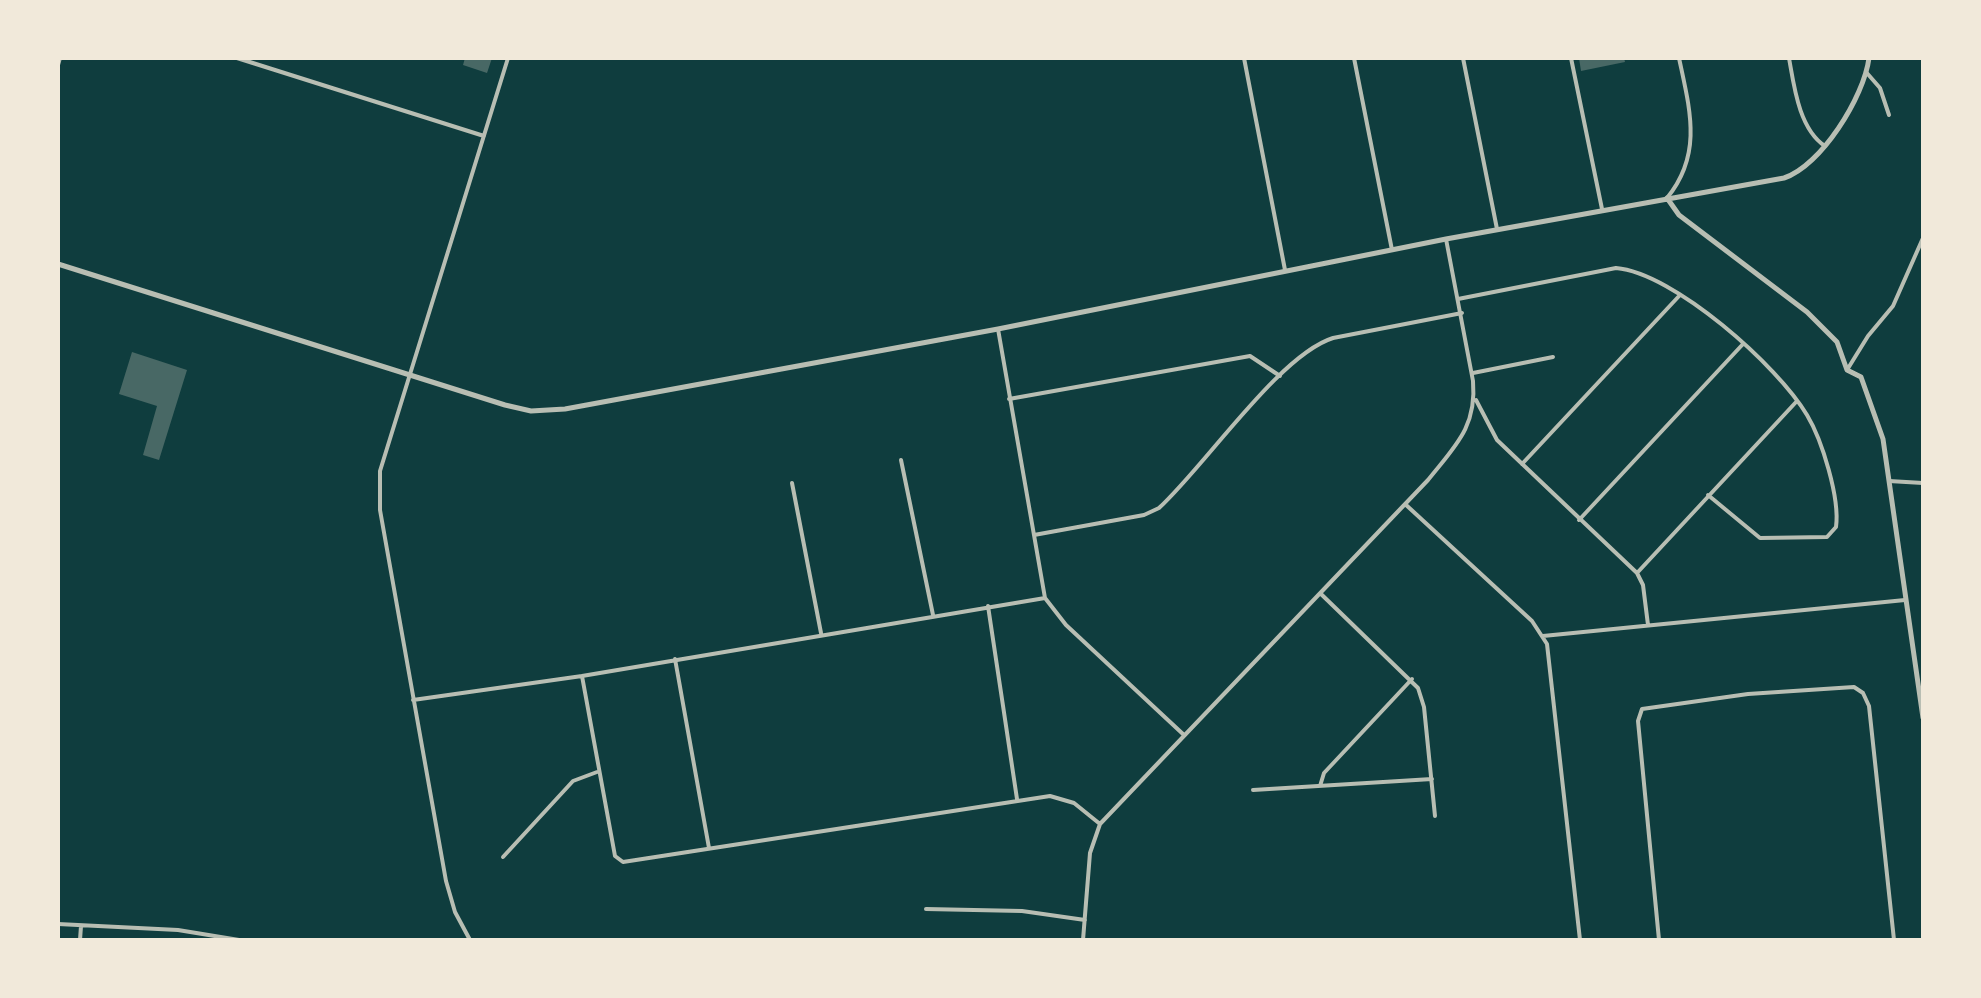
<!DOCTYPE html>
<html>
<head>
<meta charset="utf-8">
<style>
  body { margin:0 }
  #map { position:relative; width:1981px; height:998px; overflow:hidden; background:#0f3d3e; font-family:Figtree,sans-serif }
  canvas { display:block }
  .frame { position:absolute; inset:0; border:60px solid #f1e9da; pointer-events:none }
</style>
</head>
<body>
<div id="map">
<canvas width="1981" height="998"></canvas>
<div class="frame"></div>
</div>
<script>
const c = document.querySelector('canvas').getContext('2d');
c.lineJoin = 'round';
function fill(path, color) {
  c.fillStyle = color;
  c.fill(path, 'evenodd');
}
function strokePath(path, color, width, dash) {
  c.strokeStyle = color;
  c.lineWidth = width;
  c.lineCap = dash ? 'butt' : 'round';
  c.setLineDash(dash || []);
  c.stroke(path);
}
fill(new Path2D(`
  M 465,58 L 492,58 L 487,73 L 463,65 Z
  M 1579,58 L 1624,58 L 1625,62 L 1581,71 Z
  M 132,352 L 187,370 L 159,460 L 143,455 L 157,406 L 119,394 Z`), '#486865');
strokePath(new Path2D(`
  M 237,58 L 484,136
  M 1244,58 L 1285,270
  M 1354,58 L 1392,250
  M 1463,58 L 1497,229
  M 1571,58 L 1602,209
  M 1789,58 C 1794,86 1799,129 1825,146
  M 58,65 L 60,58
  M 1866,72 L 1880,88 L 1889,115
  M 1667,198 C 1703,154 1690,110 1679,58
  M 1458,299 L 1616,268 C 1674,273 1778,366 1807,415 C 1822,440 1840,498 1836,527 L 1827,537 L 1760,538 L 1708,495
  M 998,329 L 1045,598 L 1066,625 L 1184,735
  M 1847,370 L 1868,336 L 1893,306 L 1923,238
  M 1473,373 L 1553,357
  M 1009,399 L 1250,356 L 1280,376
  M 1476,400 L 1497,440 L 1637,573 L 1643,585 L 1648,625
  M 901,460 L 933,615
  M 1522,464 L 1680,295
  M 1889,481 L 1923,483
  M 792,483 L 821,633
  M 1405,504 L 1532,621 L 1547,644 L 1580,940
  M 1579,520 L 1743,344
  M 1034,535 L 1144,515 L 1159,508 C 1205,466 1279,355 1333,338 L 1462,313
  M 1637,573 L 1797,401
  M 1321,594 L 1418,688 L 1424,707 L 1435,816
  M 988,606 L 1017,799
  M 1543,636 L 1905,600
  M 675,659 L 709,848
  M 582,676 L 615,856 L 623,862 L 1050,796 L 1074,803 L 1100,824
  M 413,700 L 582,676 L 1045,598
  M 1320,786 L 1324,773 L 1412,679
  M 1253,790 L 1432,779
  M 503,857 L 573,781 L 597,772
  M 926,909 L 1022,911 L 1085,920
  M 58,924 L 178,930 L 239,940
  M 80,940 L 81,926
  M 470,940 L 455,912 L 446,881 L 380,510 L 380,471 L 508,58
  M 1083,940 L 1090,853 L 1100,824 L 1428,480 C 1455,446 1477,427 1473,381 L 1446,239
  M 1659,940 L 1638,721 L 1642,709 L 1748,694 L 1854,687 L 1863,693 L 1869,706 L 1894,940`), '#b8beb3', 4);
strokePath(new Path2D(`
  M 1667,198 L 1679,215 L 1807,312 L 1837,342 L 1847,370 L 1861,377 L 1883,439 L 1923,718
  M 58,264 L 505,405 L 531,411 L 565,409 L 998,329 L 1446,239 L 1784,178 C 1821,166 1864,97 1869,58`), '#b8beb3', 5);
</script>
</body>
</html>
